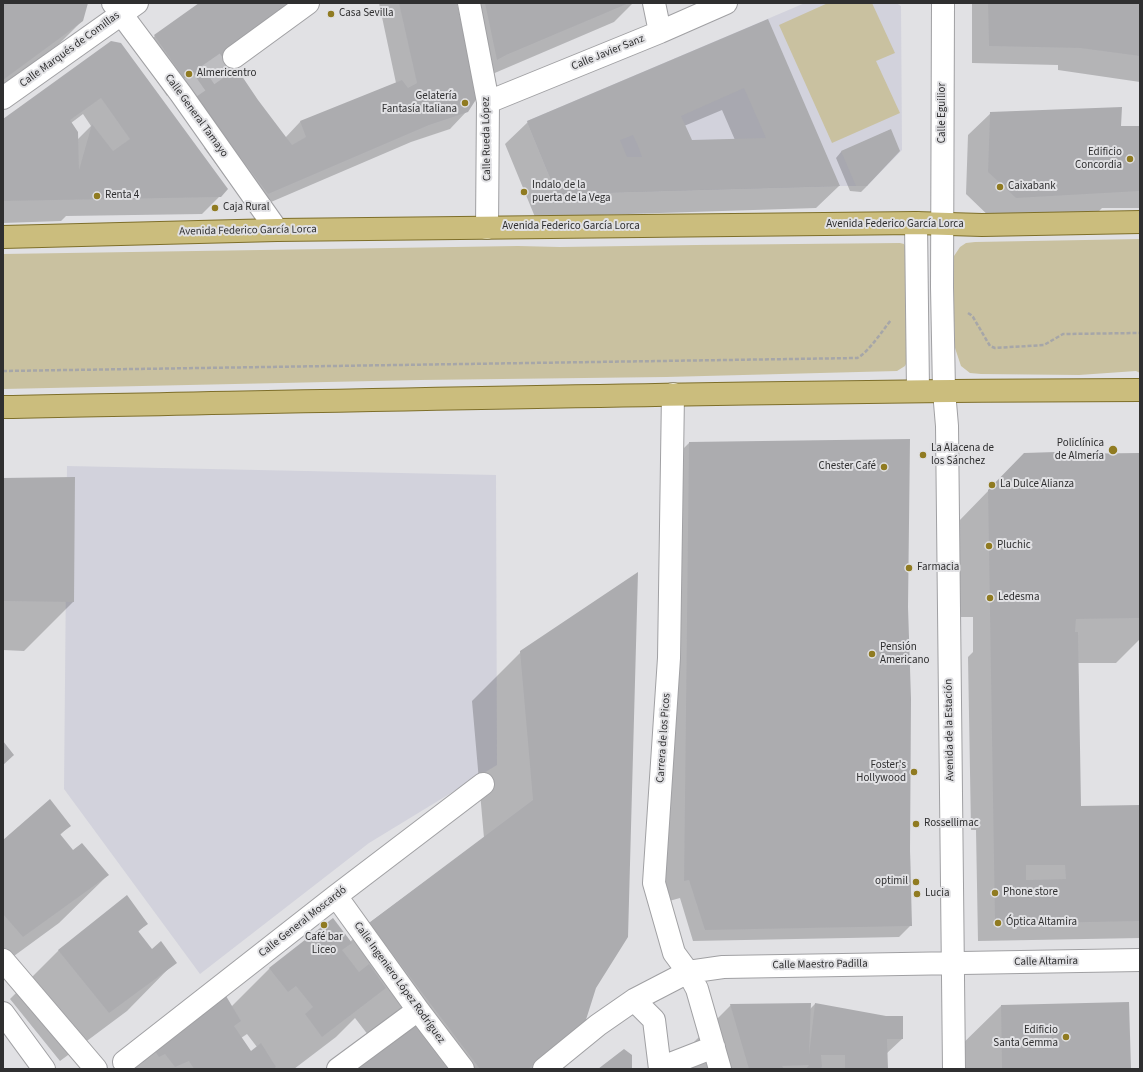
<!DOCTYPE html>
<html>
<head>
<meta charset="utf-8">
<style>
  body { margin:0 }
  #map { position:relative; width:1143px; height:1072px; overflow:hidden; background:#e1e1e4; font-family:"Source Sans 3",sans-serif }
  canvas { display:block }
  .frame { position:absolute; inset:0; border:4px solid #2f2f30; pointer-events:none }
</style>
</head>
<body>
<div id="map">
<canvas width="1143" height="1072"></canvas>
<div class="frame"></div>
</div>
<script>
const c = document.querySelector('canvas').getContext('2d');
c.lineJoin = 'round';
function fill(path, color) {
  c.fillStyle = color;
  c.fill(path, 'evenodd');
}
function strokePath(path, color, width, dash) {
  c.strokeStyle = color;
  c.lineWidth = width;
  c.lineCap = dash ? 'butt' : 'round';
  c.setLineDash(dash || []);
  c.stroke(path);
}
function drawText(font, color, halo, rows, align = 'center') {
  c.font = font + ' "Source Sans 3",sans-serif';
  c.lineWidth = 4;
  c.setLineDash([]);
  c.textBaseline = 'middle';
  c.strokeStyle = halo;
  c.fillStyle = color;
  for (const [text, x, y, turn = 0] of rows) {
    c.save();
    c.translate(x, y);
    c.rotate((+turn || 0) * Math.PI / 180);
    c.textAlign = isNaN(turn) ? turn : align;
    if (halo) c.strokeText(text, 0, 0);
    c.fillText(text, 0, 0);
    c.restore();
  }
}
fill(new Path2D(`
  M 805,3 L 896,3 L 901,6 L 902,150 L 867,186 L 840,186 L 557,194 L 527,121 Z
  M 67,466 L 496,475 L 497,765 L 369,843 L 200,974 L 64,789 Z`), '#d2d2dc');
fill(new Path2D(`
  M 828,3 L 872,3 L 895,53 L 876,61 L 900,113 L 832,143 L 779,25 Z
  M 1140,239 L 1140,373 L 1136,371 L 1079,375 L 981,374 L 970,373 L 961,366 L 955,348 L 953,293 L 953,265 L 954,256 L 960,247 L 966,243 L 975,242 Z
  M 900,243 L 904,244 L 906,248 L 907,362 L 905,366 L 897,371 L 666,377 L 420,380 L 3,389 L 3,254 L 518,246 L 560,247 L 696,245 Z`), '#c9c1a0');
fill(new Path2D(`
  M 3,3 L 86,3 L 82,21 L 59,44 L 3,85 Z
  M 201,3 L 297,3 L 226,55 L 257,101 L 285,138 L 300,122 L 396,83 L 379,3 L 456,3 L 467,111 L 450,129 L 411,142 L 250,211 L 204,148 L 209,143 L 174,91 L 167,96 L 137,53 L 155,36 Z
  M 458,3 L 633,3 L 614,22 L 483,78 L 475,82 Z
  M 972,3 L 1140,3 L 1140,82 L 1058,70 L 1058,65 L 972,63 Z
  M 767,20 L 839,186 L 816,208 L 535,217 L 505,144 L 528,122 ZM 722,110 L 735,140 L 691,141 L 684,126 Z
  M 111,42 L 227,189 L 202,214 L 66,216 L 61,221 L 3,223 L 3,120 ZM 83,114 L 91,126 L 77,140 L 71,123 Z
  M 991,113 L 1120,127 L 1140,127 L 1140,208 L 1102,208 L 1096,214 L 993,220 L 966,194 L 968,135 Z
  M 890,130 L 867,186 L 861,192 L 850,191 L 836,158 L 841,152 Z
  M 689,443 L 907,607 L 911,925 L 899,937 L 693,941 L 680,898 L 662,903 L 666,466 Z
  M 1024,454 L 1055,457 L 1140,454 L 1140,639 L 1116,663 L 1078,663 L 1080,807 L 1140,806 L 1140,938 L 978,941 L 976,830 L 971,830 L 968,657 L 973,652 L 973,617 L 959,617 L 958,522 Z
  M 3,479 L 73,602 L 24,651 L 3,650 Z
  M 637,574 L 539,1069 L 350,1069 L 379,1049 L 355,1018 L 336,1037 L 294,1069 L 126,1069 L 150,1045 L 231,1007 L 270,968 L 350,942 L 369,923 L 484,838 L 472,701 L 521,652 ZM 247,1034 L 257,1047 L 251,1052 L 241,1038 Z
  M 70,825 L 60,835 L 73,852 L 108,875 L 59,923 L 3,964 L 3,841 Z
  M 146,924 L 137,933 L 151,950 L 175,962 L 127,1011 L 60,1061 L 10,999 L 59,950 Z
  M 815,1004 L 902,1039 L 886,1054 L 887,1069 L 691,1069 L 685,1051 L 731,1005 L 810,1009 Z
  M 1001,1006 L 1129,1069 L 953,1069 L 952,1054 Z`), '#0003');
fill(new Path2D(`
  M 3,3 L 88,3 L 83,21 L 3,80 Z
  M 199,3 L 293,3 L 225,51 L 258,100 L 292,145 L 306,137 L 300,121 L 402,80 L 408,88 L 417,83 L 399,3 L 457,3 L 477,98 L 468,112 L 429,125 L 268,194 L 220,130 L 154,35 Z
  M 485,3 L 629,3 L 506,55 L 497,60 Z
  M 988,3 L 1140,3 L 1140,56 L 1080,48 L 989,46 Z
  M 768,19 L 840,186 L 557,194 L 527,121 ZM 744,88 L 766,138 L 692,140 L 681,116 ZM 633,135 L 638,146 L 642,157 L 627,157 L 620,140 Z
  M 111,41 L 121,43 L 228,189 L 221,197 L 3,201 L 3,119 ZM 101,98 L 130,139 L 113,151 L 92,124 L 79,170 L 78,132 L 70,120 Z
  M 1122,107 L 1121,126 L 1140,126 L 1140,191 L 1016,198 L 988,172 L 990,112 Z
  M 891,129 L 900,151 L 867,186 L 856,186 L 841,151 Z
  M 910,439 L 908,607 L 911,699 L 910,852 L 912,926 L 705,930 L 689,880 L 684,881 L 689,442 Z
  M 1056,452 L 1056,454 L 1140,453 L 1140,618 L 1076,619 L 1075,632 L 1078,632 L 1081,806 L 1140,805 L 1140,921 L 995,924 L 988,490 L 1024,453 ZM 1026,865 L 1065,865 L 1066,879 L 1026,880 Z
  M 75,477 L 74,602 L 3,601 L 3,478 Z
  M 638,572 L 628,937 L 596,988 L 584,1026 L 528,1069 L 480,1069 L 369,923 L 533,800 L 520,651 Z
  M 3,741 L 14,755 L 3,765 Z
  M 50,799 L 71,826 L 60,834 L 73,850 L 82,843 L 109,875 L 23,937 L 3,914 L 3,840 Z
  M 127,895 L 148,924 L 138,931 L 152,949 L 161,941 L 177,963 L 109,1013 L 58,950 Z
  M 333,918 L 352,943 L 342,950 L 359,972 L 369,964 L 386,988 L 322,1037 L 305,1014 L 313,1007 L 296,986 L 288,992 L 269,968 Z
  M 226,996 L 241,1021 L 234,1026 L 251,1051 L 261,1043 L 276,1067 L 273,1069 L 194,1069 L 189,1061 L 175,1067 L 165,1054 L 159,1057 L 150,1044 L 183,1025 Z
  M 1129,1002 L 1131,1069 L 1002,1069 L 1001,1005 Z
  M 811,1003 L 809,1055 L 815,1003 L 886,1016 L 903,1016 L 903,1039 L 887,1039 L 888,1069 L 845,1069 L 845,1055 L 821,1055 L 822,1066 L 821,1069 L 806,1069 L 809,1065 L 782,1066 L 784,1069 L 749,1069 L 730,1004 Z
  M 413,1023 L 448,1069 L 348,1069 Z
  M 624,1049 L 632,1055 L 632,1069 L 598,1069 Z`), '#acacaf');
strokePath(new Path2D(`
  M 181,94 L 234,57`), '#bdbdc0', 22, [22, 11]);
const minor = new Path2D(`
  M 113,3 L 181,94 L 277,230
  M 469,3 L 488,102 L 487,228
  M 654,3 L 660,32
  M 943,3 L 942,287 L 944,391 L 947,426 L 954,1069
  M 234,57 L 308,3
  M 3,98 L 137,3
  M 488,102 L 660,32 L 726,3
  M 916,223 L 918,391
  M 673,394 L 669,658 L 654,883 L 674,953 L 688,972 L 697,989 L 720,1069
  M 336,896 L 418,1010 L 463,1069
  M 3,960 L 96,1069
  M 634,1000 L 654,1020 L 660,1069
  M 3,1013 L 44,1069
  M 124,1062 L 336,896 L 483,784
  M 660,1068 L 714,1047
  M 338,1069 L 418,1010
  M 544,1069 L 598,1025 L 634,1000 L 688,972 L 723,967 L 1140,960`);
const major = new Path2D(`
  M 3,237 L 277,230 L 916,223 L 982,225 L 1140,222
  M 3,407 C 382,400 761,391 1140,390`);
strokePath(minor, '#a0a0a3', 24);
strokePath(major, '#7e6f2a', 24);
strokePath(new Path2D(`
  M 968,313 L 971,315 L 973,317 L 990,346 L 995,348 L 1044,345 L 1063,334 L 1140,333
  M 3,371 L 857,358 C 867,354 883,330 891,320`), '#a6a6a8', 2.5, [4, 2]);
strokePath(minor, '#fff', 22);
strokePath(major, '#cbbd7d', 22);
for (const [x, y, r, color] of [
  [331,14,4,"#907b21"],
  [189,74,4,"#907b21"],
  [465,103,4,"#907b21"],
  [1130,159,4,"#907b21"],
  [1000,187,4,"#907b21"],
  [524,192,4,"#907b21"],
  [97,196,4,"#907b21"],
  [215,208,4,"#907b21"],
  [1113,450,5,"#907b21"],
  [923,455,4,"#907b21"],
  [884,467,4,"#907b21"],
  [992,485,4,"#907b21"],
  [989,546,4,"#907b21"],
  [909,568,4,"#907b21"],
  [990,598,4,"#907b21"],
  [872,654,4,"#907b21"],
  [914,772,4,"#907b21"],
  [916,824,4,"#907b21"],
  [916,882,4,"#907b21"],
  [995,893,4,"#907b21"],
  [917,894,4,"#907b21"],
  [998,923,4,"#907b21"],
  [324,925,4,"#907b21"],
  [1066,1037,4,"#907b21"]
]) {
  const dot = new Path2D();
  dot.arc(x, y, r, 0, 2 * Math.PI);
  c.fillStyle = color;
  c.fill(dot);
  strokePath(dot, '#e1e1e4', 1.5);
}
drawText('11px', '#2f2f30', '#e1e1e4', [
  ["Casa Sevilla",339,14],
  ["Almericentro",197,74],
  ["Gelatería",457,97,"right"],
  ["Fantasía Italiana",457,110,"right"],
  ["Edificio",1122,153,"right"],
  ["Concordia",1122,166,"right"],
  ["Indalo de la",532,186],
  ["puerta de la Vega",532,199],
  ["Caixabank",1008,187],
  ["Renta 4",105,196],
  ["Caja Rural",223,208],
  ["Policlínica",1104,444,"right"],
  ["de Almería",1104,457,"right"],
  ["La Alacena de",931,449],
  ["los Sánchez",931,462],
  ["Chester Café",876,467,"right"],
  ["La Dulce Alianza",1000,485],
  ["Pluchic",997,546],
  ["Farmacia",917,568],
  ["Ledesma",998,598],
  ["Pensión",880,648],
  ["Americano",880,661],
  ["Foster's",906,766,"right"],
  ["Hollywood",906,779,"right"],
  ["Rossellimac",924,824],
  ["optimil",908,882,"right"],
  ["Phone store",1003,893],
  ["Lucia",925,894],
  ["Óptica Altamira",1006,923],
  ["Café bar",324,938,"center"],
  ["Liceo",324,951,"center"],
  ["Edificio",1058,1031,"right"],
  ["Santa Gemma",1058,1044,"right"]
], 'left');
drawText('11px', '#2f2f30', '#e1e1e4', [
  ["Calle Marqués de Comillas",70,50,-36],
  ["Calle Javier Sanz",608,53,-22],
  ["Calle Eguilior",943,113,-90],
  ["Calle General Tamayo",196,116,54],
  ["Calle Rueda López",487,139,-91],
  ["Avenida Federico García Lorca",895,225],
  ["Avenida Federico García Lorca",571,227],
  ["Avenida Federico García Lorca",248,231,-1],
  ["Avenida de la Estación",950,730,-91],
  ["Carrera de los Picos",664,738,-86],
  ["Calle General Moscardó",303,922,-38],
  ["Calle Altamira",1046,962,-1],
  ["Calle Maestro Padilla",820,965,-1],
  ["Calle Ingeniero López Rodríguez",399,983,54]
]);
</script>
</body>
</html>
